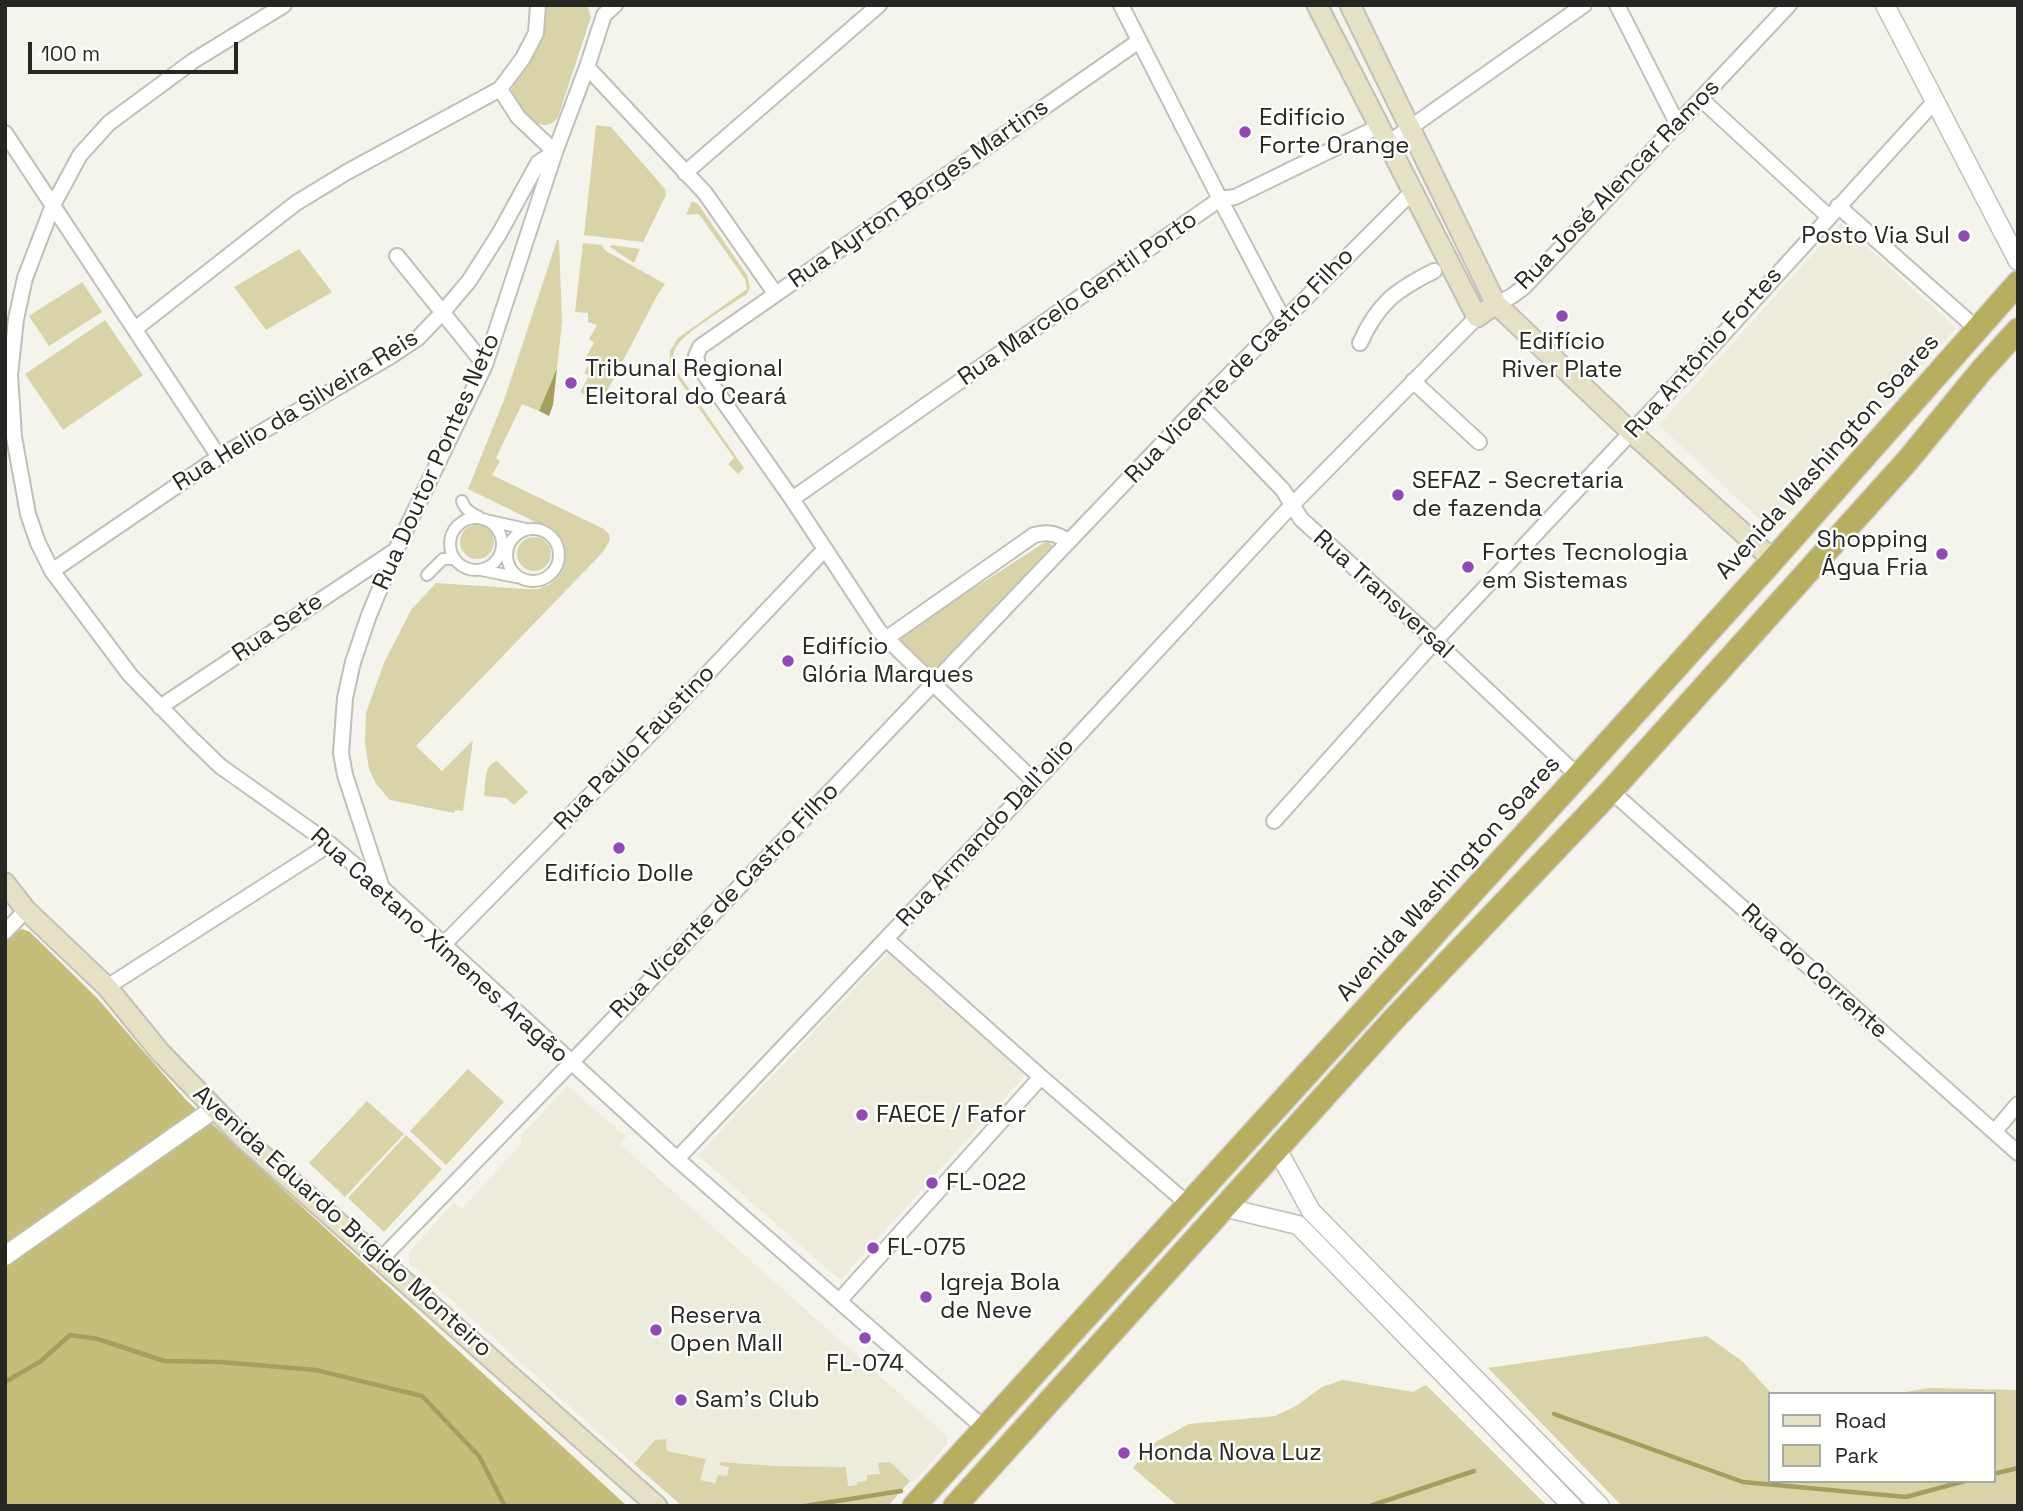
<!DOCTYPE html>
<html>
<head>
<meta charset="utf-8">
<style>
  body { margin:0 }
  #map { position:relative; width:2023px; height:1511px; overflow:hidden; background:#f4f3ec; font-family:"Space Grotesk",sans-serif }
  canvas { display:block }
  .frame { position:absolute; inset:0; border:7px solid #262623; pointer-events:none }
  .legend { position:absolute; left:1768px; top:1392px; width:228px; height:91px; box-sizing:border-box; background:#fffffe; border:2px solid #a8a8a6; margin:0; padding:9px 12px; list-style:none; font-size:21px; color:#262623 }
  .legend li { display:flex; align-items:center; gap:14px; height:35px }
  .legend b { width:35px; border:2px solid #a8a8a6 }
  .scale { position:absolute; left:28px; top:42px; width:210px; height:32px; box-sizing:border-box; border:4px solid #262623; border-top:0; padding-left:9px; font-size:21px; line-height:24px; white-space:nowrap; color:#262623; -webkit-text-stroke:5px #fffffe; paint-order:stroke }
</style>
</head>
<body>
<div id="map">
<canvas width="2023" height="1511"></canvas>
<div class="frame"></div>
<ul class="legend">
<li><b style="height:9px;background:#e4e1c4"></b>Road</li>
<li><b style="height:19px;background:#d9d4a7"></b>Park</li>
</ul>
<div class="scale">100 m</div>
</div>
<script>
const c = document.querySelector('canvas').getContext('2d');
c.lineJoin = 'round';
function fill(path, color) {
  c.fillStyle = color;
  c.fill(path, 'evenodd');
}
function strokePath(path, color, width, dash) {
  c.strokeStyle = color;
  c.lineWidth = width;
  c.lineCap = dash ? 'butt' : 'round';
  c.setLineDash(dash || []);
  c.stroke(path);
}
function drawText(font, color, halo, rows, align = 'center') {
  c.font = font + ' "Space Grotesk",sans-serif';
  c.lineWidth = 5;
  c.setLineDash([]);
  c.textBaseline = 'middle';
  c.strokeStyle = halo;
  c.fillStyle = color;
  for (const [text, x, y, turn = 0] of rows) {
    c.save();
    c.translate(x, y);
    c.rotate((+turn || 0) * Math.PI / 180);
    c.textAlign = isNaN(turn) ? turn : align;
    if (halo) c.strokeText(text, 0, 0);
    c.fillText(text, 0, 0);
    c.restore();
  }
}
fill(new Path2D(`
  M 1841,223 L 1956,328 L 1773,532 L 1659,425 Z
  M 888,953 L 1025,1075 L 840,1280 L 698,1155 Z
  M 568,1086 L 626,1137 L 620,1144 L 947,1436 L 947,1444 L 913,1482 L 890,1462 L 878,1463 L 880,1474 L 867,1481 L 857,1482 L 857,1485 L 847,1486 L 847,1467 L 776,1466 L 721,1462 L 729,1467 L 727,1477 L 716,1483 L 700,1480 L 667,1451 L 667,1441 L 655,1440 L 634,1464 L 409,1262 L 409,1252 L 415,1245 L 454,1203 L 462,1209 L 521,1144 L 522,1134 Z`), '#ecebdc');
fill(new Path2D(`
  M 545,5 L 587,5 L 591,17 L 558,117 C 553,124 547,127 539,124 C 529,120 512,102 512,91 C 511,84 538,50 542,38 C 545,28 545,16 545,5 Z
  M 596,125 L 611,127 L 665,189 L 666,195 L 643,242 L 584,235 Z
  M 692,201 L 698,204 L 747,275 L 750,287 L 747,294 C 732,304 681,334 675,349 C 672,356 673,363 676,370 L 744,468 L 738,474 L 728,464 L 734,458 L 669,366 L 670,351 L 678,338 L 747,289 L 745,279 L 699,214 L 686,215 Z
  M 557,240 L 559,240 L 562,322 L 557,368 L 539,411 L 522,404 L 496,458 L 500,461 L 492,475 L 604,529 L 609,534 L 610,540 L 603,552 L 416,746 L 442,771 L 473,740 L 463,811 L 455,810 L 454,813 L 390,800 L 376,784 L 369,769 L 365,743 L 366,713 L 384,663 L 411,610 L 436,583 L 527,589 L 538,589 L 549,585 L 559,576 L 563,569 L 566,555 L 561,539 L 552,530 L 468,489 L 504,400 Z
  M 583,243 L 601,245 L 606,251 L 665,284 L 658,294 L 606,393 L 596,387 L 591,397 L 580,392 L 589,376 L 584,373 L 591,360 L 586,357 L 594,343 L 589,339 L 597,325 L 588,322 L 588,313 L 575,312 Z
  M 611,245 L 640,249 L 634,263 L 610,247 Z
  M 299,249 L 332,292 L 266,330 L 234,287 Z
  M 82,282 L 102,312 L 49,346 L 29,316 Z
  M 105,320 L 143,375 L 63,430 L 25,374 Z
  M460 542a17 17 0 1 1 34 0a17 17 0 1 1-34 0Z
  M517 554a17 17 0 1 1 34 0a17 17 0 1 1-34 0Z
  M 1047,541 L 1057,549 L 933,673 L 898,637 Z
  M 497,761 L 528,792 L 514,805 L 506,798 L 484,796 C 486,783 483,766 497,761 Z
  M 468,1069 L 504,1102 L 446,1165 L 410,1131 Z
  M 367,1101 L 404,1134 L 345,1197 L 309,1163 Z
  M 406,1135 L 442,1169 L 384,1232 L 348,1198 Z
  M 1707,1336 L 1743,1362 L 1772,1394 L 1769,1394 L 1769,1481 L 1993,1481 L 1993,1394 L 1894,1394 L 1929,1388 L 2018,1390 L 2018,1506 L 1622,1506 L 1488,1368 Z
  M 1343,1380 L 1413,1392 L 1426,1385 L 1547,1506 L 1178,1506 L 1133,1468 L 1152,1444 L 1189,1424 L 1275,1416 L 1296,1406 L 1322,1387 Z
  M 666,1439 L 667,1451 L 706,1459 L 700,1480 L 715,1483 L 718,1475 L 727,1476 L 729,1467 L 720,1465 L 720,1462 L 776,1466 L 846,1467 L 848,1486 L 857,1485 L 857,1482 L 867,1481 L 867,1475 L 880,1474 L 878,1463 L 890,1462 L 910,1481 L 888,1506 L 682,1506 L 634,1464 L 655,1440 Z`), '#d9d4a7');
fill(new Path2D(`
  M 22,929 L 30,932 L 98,999 L 185,1099 L 627,1506 L 5,1506 L 5,943 L 11,935 Z`), '#c5bd7a');
fill(new Path2D(`
  M 557,368 L 553,405 L 549,416 L 539,411 Z`), '#a69e5c');
strokePath(new Path2D(`
  M 5,1382 L 41,1361 L 70,1335 L 98,1339 L 164,1361 L 220,1362 L 316,1370 L 422,1396 L 479,1456 L 505,1506
  M 1554,1414 L 1743,1482 L 1906,1497 L 1965,1481
  M 1993,1474 L 2018,1468
  M 805,1506 L 901,1491
  M 1370,1506 L 1474,1471`), '#a69e5c', 4.5);
const pedestrian = new Path2D(`
  M 462,501 C 465,510 471,513 479,517
  M450 544a26 26 0 1 1 52 0a26 26 0 1 1-52 0Z
  M 490,521 L 526,529
  M507 555a26 26 0 1 1 52 0a26 26 0 1 1-52 0Z
  M 481,570 L 516,577
  M 427,575 L 443,559 L 455,559`);
const minor = new Path2D(`
  M 284,5 L 193,61 L 109,123 L 80,155 L 53,205 L 25,278 L 16,319 L 10,375 L 14,437 L 28,514 L 38,543 L 52,571 L 130,675 L 190,737 L 220,766 L 330,844 L 382,888 L 677,1159 L 985,1429
  M 1121,5 L 1220,199 L 1283,319
  M 1617,5 L 1678,125
  M 587,67 L 705,193 L 775,293
  M 500,89 L 518,117 L 555,152
  M 1701,99 L 1828,216
  M 5,133 L 219,457
  M 1387,144 L 1584,5
  M 685,173 L 879,5
  M 1838,206 L 1977,329
  M 397,256 L 485,365
  M 1496,304 L 1512,296 L 1524,287 L 1789,5
  M 135,329 L 296,203 L 347,172 L 500,89 L 523,58 L 536,33 L 538,5
  M 1360,343 C 1378,303 1396,290 1434,271
  M 1413,381 L 1479,442
  M 1200,404 L 1283,490 L 1301,519 L 1435,641 L 1578,776
  M 792,499 L 1220,199 L 1235,197 L 1378,127
  M 52,571 L 219,457 L 391,356 L 418,338 L 442,313 L 469,281 L 499,234 L 538,163 L 555,152
  M 887,638 L 1034,535 C 1049,531 1056,534 1069,541
  M 160,707 L 396,550
  M 1035,782 L 879,631 L 792,499 L 698,365 L 696,356 L 700,347 L 1139,41
  M 1611,791 L 2018,1153
  M 1274,821 L 1435,641 L 1716,342 L 1935,101
  M 381,885 L 345,775 L 341,753 L 345,698 L 353,662 L 369,615 L 396,550 L 485,365 L 555,152 L 587,67 L 604,15 L 615,5
  M 5,932 L 26,910
  M 886,939 L 1041,1077 L 1189,1205
  M 443,945 L 658,726 L 825,549
  M 107,987 L 330,844
  M 1994,1132 L 2018,1104
  M 677,1159 L 1035,782 L 1292,505 L 1477,317
  M 380,1260 L 571,1063 L 1200,404 L 1412,192
  M 839,1301 L 1041,1077`);
const tertiary = new Path2D(`
  M 1885,5 L 2018,261
  M 1277,1149 L 1311,1211 L 1600,1506
  M 1223,1207 L 1298,1225 L 1572,1506
  M 5,1256 L 214,1109`);
const secondary = new Path2D(`
  M 1317,5 L 1477,317 L 1496,304
  M 1350,5 L 1496,304 L 1632,433 L 1773,560
  M 5,883 L 26,910 L 107,987 L 160,1052 L 243,1138 L 657,1506`);
const trunk = new Path2D(`
  M 914,1506 L 1578,776 L 1773,560 L 2018,283
  M 955,1506 L 1394,1019 L 1611,791 L 1908,460 L 1981,371 L 2018,330`);
strokePath(pedestrian, '#c0c0b9', 14);
strokePath(minor, '#c0c0b9', 18);
strokePath(tertiary, '#c0c0b9', 21);
strokePath(secondary, '#c0c0b9', 23);
strokePath(trunk, '#cfcfcf', 26);
strokePath(pedestrian, '#fff', 10);
strokePath(minor, '#fff', 14);
strokePath(tertiary, '#fff', 18);
strokePath(secondary, '#e4e1c4', 19);
strokePath(trunk, '#b8ae60', 23);
for (const [x, y, r, color] of [
  [1245,132,7,"#9348b9"],
  [1964,236,7,"#9348b9"],
  [1562,316,7,"#9348b9"],
  [571,383,7,"#9348b9"],
  [1398,495,7,"#9348b9"],
  [1942,554,7,"#9348b9"],
  [1468,567,7,"#9348b9"],
  [788,661,7,"#9348b9"],
  [619,848,7,"#9348b9"],
  [862,1115,7,"#9348b9"],
  [932,1183,7,"#9348b9"],
  [873,1248,7,"#9348b9"],
  [926,1297,7,"#9348b9"],
  [656,1330,7,"#9348b9"],
  [865,1338,7,"#9348b9"],
  [681,1400,7,"#9348b9"],
  [1124,1453,7,"#9348b9"]
]) {
  const dot = new Path2D();
  dot.arc(x, y, r, 0, 2 * Math.PI);
  c.fillStyle = color;
  c.fill(dot);
  strokePath(dot, '#fffffe', 2.5);
}
drawText('24px', '#262623', '#fffffe', [
  ["Edifício",1259,118],
  ["Forte Orange",1259,146],
  ["Posto Via Sul",1950,236,"right"],
  ["Edifício",1562,342,"center"],
  ["River Plate",1562,370,"center"],
  ["Tribunal Regional",585,369],
  ["Eleitoral do Ceará",585,397],
  ["SEFAZ - Secretaria",1412,481],
  ["de fazenda",1412,509],
  ["Shopping",1928,540,"right"],
  ["Água Fria",1928,568,"right"],
  ["Fortes Tecnologia",1482,553],
  ["em Sistemas",1482,581],
  ["Edifício",802,647],
  ["Glória Marques",802,675],
  ["Edifício Dolle",619,874,"center"],
  ["FAECE / Fafor",876,1115],
  ["FL-022",946,1183],
  ["FL-075",887,1248],
  ["Igreja Bola",940,1283],
  ["de Neve",940,1311],
  ["Reserva",670,1316],
  ["Open Mall",670,1344],
  ["FL-074",865,1364,"center"],
  ["Sam's Club",695,1400],
  ["Honda Nova Luz",1138,1453]
], 'left');
drawText('24px', '#262623', '#fffffe', [
  ["Rua José Alencar Ramos",1618,185,-46],
  ["Rua Ayrton Borges Martins",919,194,-35],
  ["Rua Marcelo Gentil Porto",1078,299,-35],
  ["Rua Antônio Fortes",1704,353,-48],
  ["Rua Vicente de Castro Filho",1240,366,-46],
  ["Rua Helio da Silveira Reis",296,411,-32],
  ["Avenida Washington Soares",1828,457,-48],
  ["Rua Doutor Pontes Neto",437,462,-66],
  ["Rua Transversal",1383,595,42],
  ["Rua Sete",278,628,-34],
  ["Rua Paulo Faustino",635,748,-46],
  ["Rua Armando Dall'olio",986,833,-47],
  ["Avenida Washington Soares",1449,879,-48],
  ["Rua Vicente de Castro Filho",725,901,-46],
  ["Rua Caetano Ximenes Aragão",439,946,42],
  ["Rua do Corrente",1814,972,42],
  ["Avenida Eduardo Brígido Monteiro",342,1222,42]
]);
</script>
</body>
</html>
